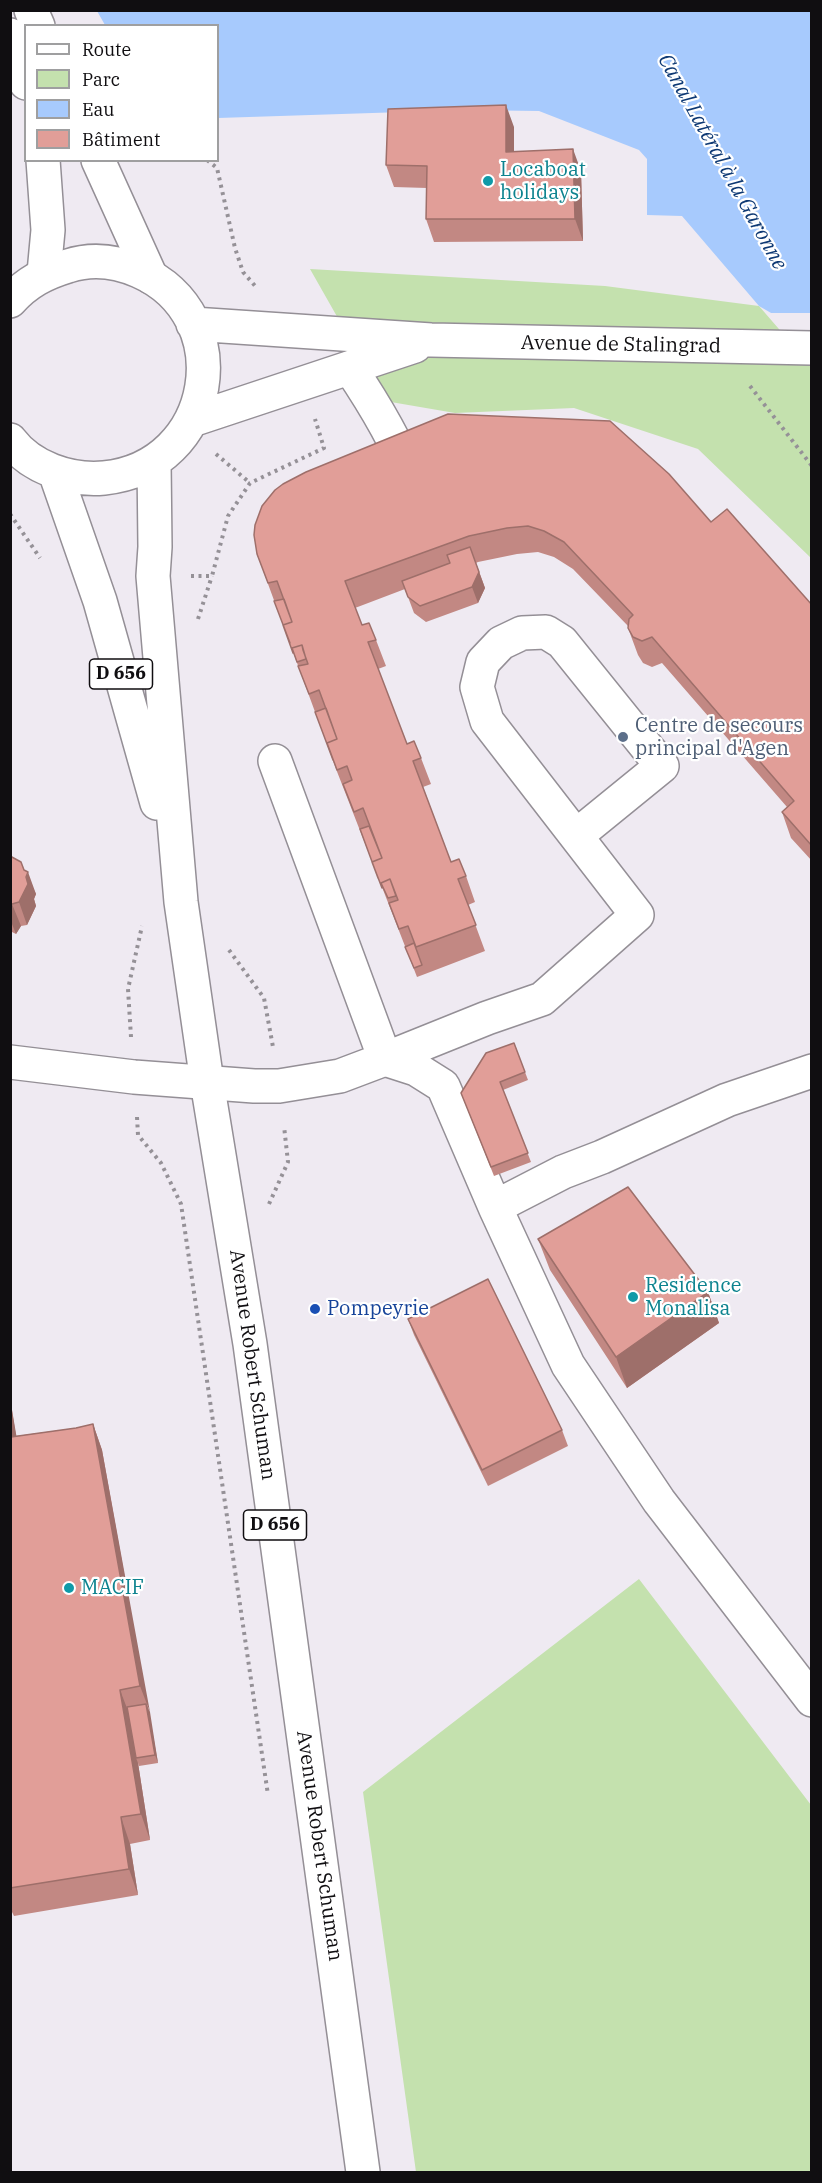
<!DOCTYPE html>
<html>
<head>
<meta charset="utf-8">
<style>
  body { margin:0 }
  #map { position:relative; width:822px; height:2183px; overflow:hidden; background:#efeaf2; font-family:"IBM Plex Serif",serif }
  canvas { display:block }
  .frame { position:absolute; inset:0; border:12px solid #100e11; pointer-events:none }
  .legend { position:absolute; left:24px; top:24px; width:195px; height:138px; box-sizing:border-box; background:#fff; border:2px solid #9f9fa0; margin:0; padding:8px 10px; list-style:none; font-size:18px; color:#100e11 }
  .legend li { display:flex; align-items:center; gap:12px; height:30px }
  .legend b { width:30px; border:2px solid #9f9fa0 }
</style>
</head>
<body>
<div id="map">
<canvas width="822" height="2183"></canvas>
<div class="frame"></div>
<ul class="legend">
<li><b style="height:8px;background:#fff"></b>Route</li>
<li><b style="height:16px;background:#c4e1ae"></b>Parc</li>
<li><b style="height:16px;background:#a7cafd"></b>Eau</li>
<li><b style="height:16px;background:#e19e98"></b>Bâtiment</li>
</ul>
</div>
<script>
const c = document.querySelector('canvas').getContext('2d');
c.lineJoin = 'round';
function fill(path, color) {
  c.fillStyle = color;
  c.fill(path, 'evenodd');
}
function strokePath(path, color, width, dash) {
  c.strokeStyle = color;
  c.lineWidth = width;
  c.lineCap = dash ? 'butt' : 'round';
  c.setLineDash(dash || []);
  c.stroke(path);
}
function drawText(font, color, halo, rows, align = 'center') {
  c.font = font + ' "IBM Plex Serif",serif';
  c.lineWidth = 4.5;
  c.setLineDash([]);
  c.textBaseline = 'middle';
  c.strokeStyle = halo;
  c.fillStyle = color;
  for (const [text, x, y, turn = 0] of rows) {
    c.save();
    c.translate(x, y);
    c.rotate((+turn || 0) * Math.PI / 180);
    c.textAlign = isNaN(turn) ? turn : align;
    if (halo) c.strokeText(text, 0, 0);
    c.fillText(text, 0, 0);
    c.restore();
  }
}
fill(new Path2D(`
  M 310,269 L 605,286 L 759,306 L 811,366 L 811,558 L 698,449 L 574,408 L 455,413 L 385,401 Z
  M 639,1579 L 811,1805 L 811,2172 L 416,2172 L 363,1792 Z`), '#c4e1ae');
fill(new Path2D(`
  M 97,11 L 811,11 L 811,362 L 778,317 L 759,306 L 682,216 L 647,215 L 647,159 L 639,150 L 539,111 L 465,110 L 218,118 L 218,26 L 105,25 Z`), '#a7cafd');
fill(new Path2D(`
  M 766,313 L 812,313 L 811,365 L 776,319 Z`), '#efeaf2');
const minor = new Path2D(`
  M 31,10 L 38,26
  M 10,35 L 26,83
  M 43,160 L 48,230 L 44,273
  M 98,160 L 151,277
  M 350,368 C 373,402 396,440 411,479
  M 275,761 L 385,1059 L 487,1018 L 542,999 L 637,915 L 487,721 L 477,687 L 483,662 L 501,643 L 522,633 L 546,632 L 562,642 L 662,766 L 576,836
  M 10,1062 L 134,1077 L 254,1086 L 279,1086 L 340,1076 L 385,1059 L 416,1069 L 443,1086 L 495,1207 L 568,1365 L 659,1501 L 812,1700
  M 495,1207 L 563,1172 L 602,1157 L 727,1100 L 812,1071`);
const major = new Path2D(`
  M 10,301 C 27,282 45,273 68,266 C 92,258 116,261 139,271 C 241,316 216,467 104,478 C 70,481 31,468 10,440
  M 193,324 L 431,340 L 812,348
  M 192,420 L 415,346
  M 154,462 L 155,547 L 153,576 L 181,902 L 207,1082 L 250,1344 L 363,2172
  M 55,472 L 100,601 L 157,803`);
strokePath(minor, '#948f96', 36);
strokePath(major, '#948f96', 36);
strokePath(new Path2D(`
  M 207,160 L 217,168 L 235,248 L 243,272 L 256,287
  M 750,386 L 812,466
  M 216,454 L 250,483
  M 10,514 L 40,558
  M 191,576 L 212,576 L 228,516 L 250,483 L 324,448 L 315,419
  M 198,619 L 212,576
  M 229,950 L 264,998 L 273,1047
  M 131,1037 L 128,989 L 142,926
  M 137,1117 L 138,1135 L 161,1163 L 181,1204 L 268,1795
  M 269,1204 L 288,1162 L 284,1126`), '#959197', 4, [3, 4.5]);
strokePath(minor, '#fff', 33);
strokePath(major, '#fff', 33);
fill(new Path2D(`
  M 514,127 L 514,152 L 581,171 L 583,241 L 434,242 L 426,219 L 427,188 L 394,187 L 386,165 Z
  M 711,522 L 812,605 L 812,861 L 791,838 L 782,812 L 787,807 L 662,663 L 652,667 L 643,663 L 638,655 L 628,628 L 628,626 L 573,569 L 554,557 L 538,552 L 517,554 L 478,562 L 476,563 L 485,588 L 478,603 L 426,622 L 414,613 L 405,589 L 355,608 L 362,625 L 376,640 L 386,666 L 378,669 L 407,744 L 421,758 L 431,784 L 423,787 L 451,862 L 466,876 L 475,902 L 468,905 L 485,951 L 425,974 L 425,972 L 425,974 L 417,977 L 336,769 L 257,554 L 255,525 Z
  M 10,856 L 24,870 L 36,894 L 34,899 L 36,906 L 27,925 L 21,926 L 16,934 L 10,931 Z
  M 514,1043 L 528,1080 L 503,1090 L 531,1162 L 494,1176 L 461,1093 Z
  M 538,1239 L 708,1292 L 719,1323 L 627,1388 L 550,1270 Z
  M 408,1319 L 562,1430 L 568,1446 L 488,1486 L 414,1335 Z
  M 10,1398 L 16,1436 L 76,1428 L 93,1424 L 102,1450 L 158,1763 L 139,1766 L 138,1763 L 150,1840 L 130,1844 L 138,1895 L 14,1916 L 10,1908 Z`), '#c28883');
fill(new Path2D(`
  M 506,105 L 514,127 L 514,175 L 506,152 Z
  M 573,149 L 581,171 L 583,241 L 575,219 Z
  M 470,547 L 485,588 L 478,603 L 472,587 Z
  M 28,872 L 36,894 L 34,899 L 36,906 L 27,925 L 19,902 Z
  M 12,904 L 21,926 L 16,934 L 10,919 L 10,907 Z
  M 708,1292 L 719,1323 L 627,1388 L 616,1357 Z
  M 10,1398 L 21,1463 L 10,1433 Z
  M 93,1424 L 102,1450 L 150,1712 L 140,1686 Z
  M 120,1690 L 130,1716 L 136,1758 L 138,1763 L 150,1840 L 141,1814 Z
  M 146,1704 L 150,1712 L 158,1763 L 155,1755 Z
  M 121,1817 L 130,1844 L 138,1895 L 129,1869 Z`), '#9e6f6a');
const building = new Path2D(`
  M 506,105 L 506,152 L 573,149 L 575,219 L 426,219 L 427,166 L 386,165 L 388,109 Z
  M 448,414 L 610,421 L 669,474 L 711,522 L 727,509 L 812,605 L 812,846 L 782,812 L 794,801 L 652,637 L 642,641 L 633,637 L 628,628 L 629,619 L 633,615 L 564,542 L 544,531 L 528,526 L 507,528 L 469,536 L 345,581 L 362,625 L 369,623 L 376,640 L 368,642 L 407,744 L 414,741 L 421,758 L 413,761 L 451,862 L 459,859 L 466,876 L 458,879 L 476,925 L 416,947 L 408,926 L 399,929 L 389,903 L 398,900 L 390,879 L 381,883 L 382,888 L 372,862 L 382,858 L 363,808 L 354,812 L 343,784 L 352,780 L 347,766 L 337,770 L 327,743 L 337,739 L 319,690 L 309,694 L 298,666 L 308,664 L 303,650 L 302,645 L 292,648 L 293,653 L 283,625 L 292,622 L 277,581 L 268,583 L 257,554 L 254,535 L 255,525 L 262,506 L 275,490 L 283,484 L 306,472 Z
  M 470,547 L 479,572 L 472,587 L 420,606 L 408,597 L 402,581 L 450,563 L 447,555 Z
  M 284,599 L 292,622 L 283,625 L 290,643 L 274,601 Z
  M 302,645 L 306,659 L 297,662 L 292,648 Z
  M 326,708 L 337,739 L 327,743 L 333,760 L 315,712 Z
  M 369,826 L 382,858 L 372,862 L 378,878 L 360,829 Z
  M 10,856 L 21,862 L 24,870 L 28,872 L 26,877 L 28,884 L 19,902 L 12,904 L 10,907 Z
  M 390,879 L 396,896 L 388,898 L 381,883 Z
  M 414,943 L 422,965 L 414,968 L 405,947 Z
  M 514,1043 L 525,1072 L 500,1082 L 528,1153 L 491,1167 L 461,1093 L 486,1053 Z
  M 628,1187 L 708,1292 L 616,1357 L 538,1239 Z
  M 488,1279 L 562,1430 L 482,1470 L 408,1319 Z
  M 93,1424 L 140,1686 L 120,1690 L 141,1814 L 121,1817 L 129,1869 L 10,1888 L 10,1433 L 11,1437 L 76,1428 Z
  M 146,1704 L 155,1755 L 136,1758 L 127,1707 Z`);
fill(building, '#e19e98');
strokePath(building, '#9e6f6a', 1.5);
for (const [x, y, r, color] of [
  [488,181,6,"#0f9aa8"],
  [623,737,6,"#5c6f8a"],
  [633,1297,6,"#0f9aa8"],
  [315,1309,6,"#1a4fb4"],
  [69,1588,6,"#0f9aa8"]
]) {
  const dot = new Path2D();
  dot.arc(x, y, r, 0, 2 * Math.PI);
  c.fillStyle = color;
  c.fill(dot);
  strokePath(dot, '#fff', 2);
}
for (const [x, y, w] of [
  [121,674,63],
  [275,1525,63]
]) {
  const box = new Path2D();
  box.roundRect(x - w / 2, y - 15, w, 30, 4.5);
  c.fillStyle = '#fff';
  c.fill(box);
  strokePath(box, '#100e11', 1.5);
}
drawText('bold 18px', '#100e11', null, [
  ["D 656",121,674],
  ["D 656",275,1525]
]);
drawText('20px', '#0d838f', '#fff', [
  ["Locaboat",500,170],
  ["holidays",500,193],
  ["Residence",645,1286],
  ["Monalisa",645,1309],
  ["MACIF",81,1588]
], 'left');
drawText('20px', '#100e11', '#fff', [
  ["Avenue de Stalingrad",621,345,1],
  ["Avenue Robert Schuman",252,1365,82],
  ["Avenue Robert Schuman",319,1846,82]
]);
drawText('20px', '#4e5e75', '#fff', [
  ["Centre de secours",635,726],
  ["principal d'Agen",635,749]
], 'left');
drawText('20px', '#164399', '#fff', [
  ["Pompeyrie",327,1309]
], 'left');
drawText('italic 21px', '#0e3974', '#fff', [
  ["Canal Latéral à la Garonne",722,162,61]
]);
</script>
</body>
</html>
